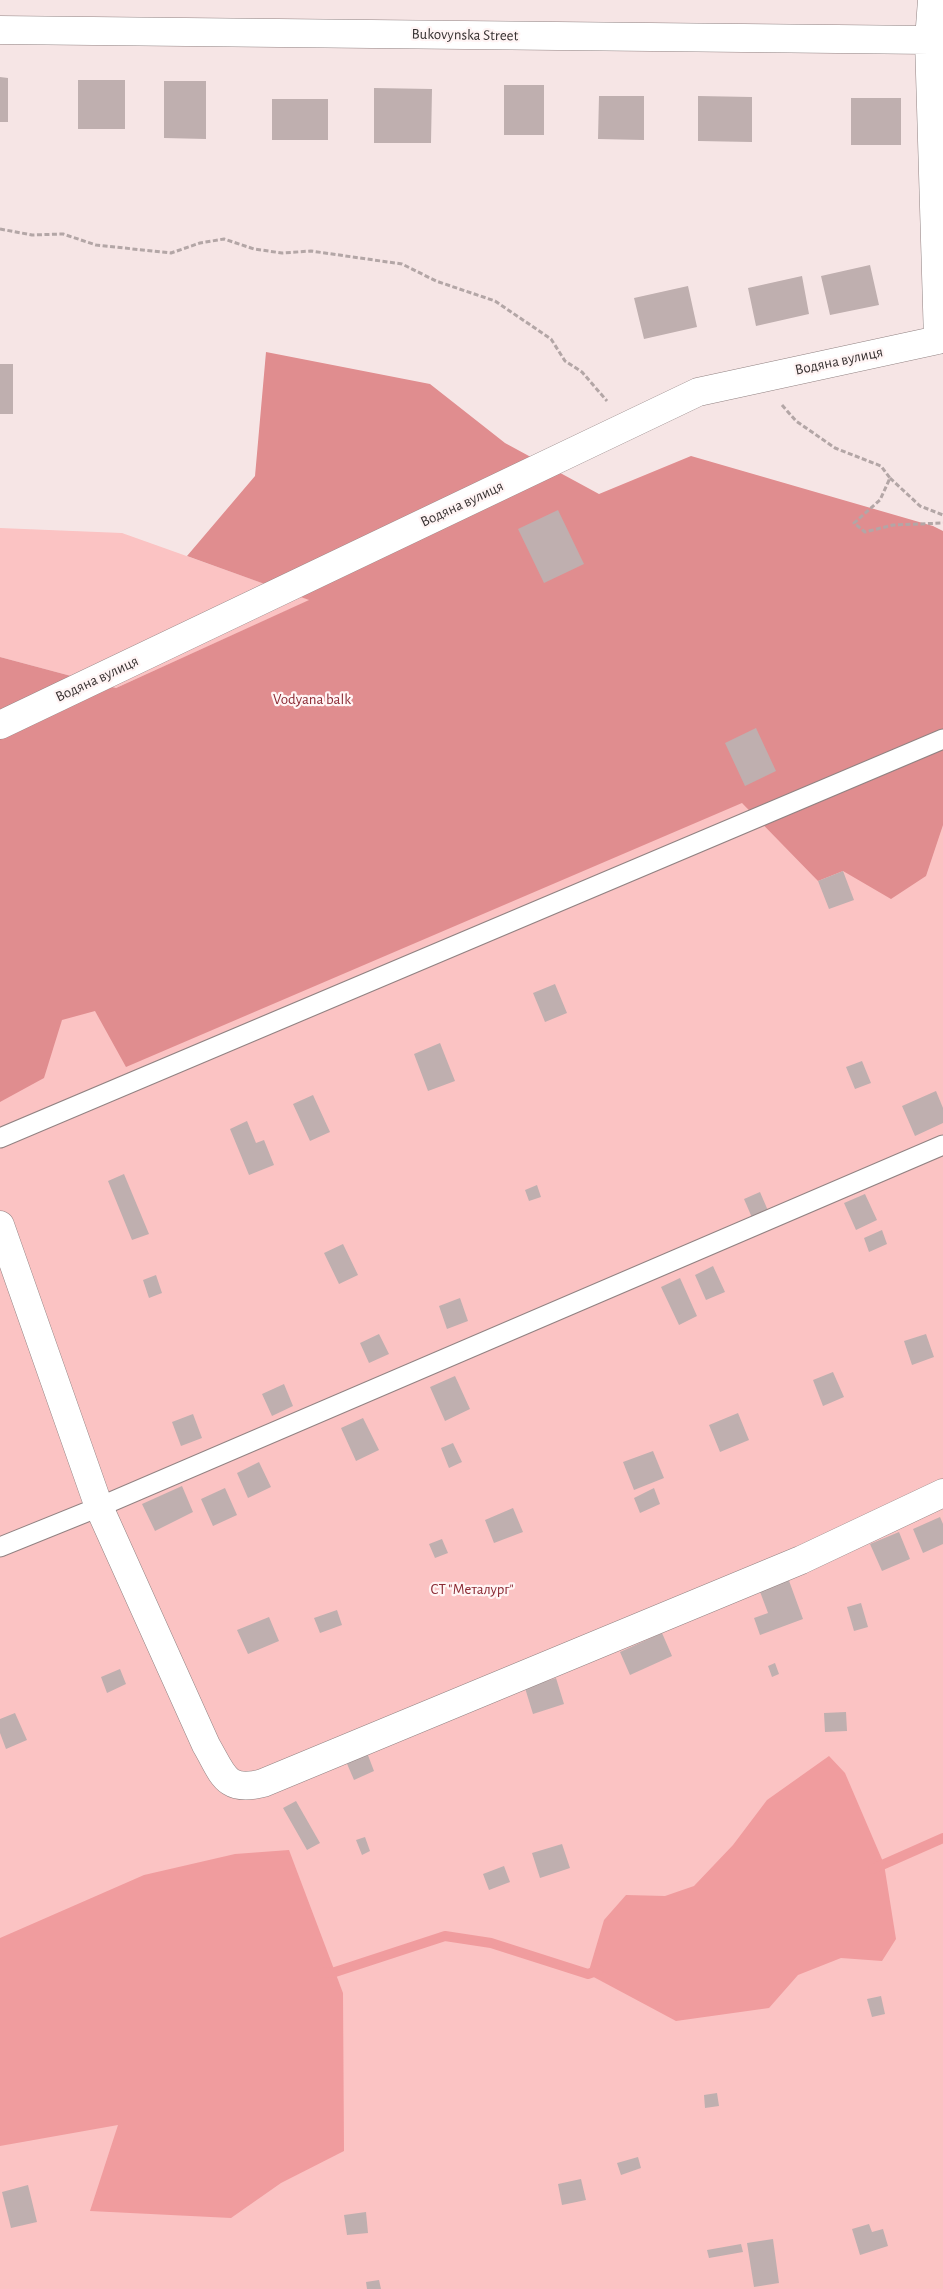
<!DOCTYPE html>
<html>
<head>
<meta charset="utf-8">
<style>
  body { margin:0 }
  canvas { display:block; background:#f6e5e5 }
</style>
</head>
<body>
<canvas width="943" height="2289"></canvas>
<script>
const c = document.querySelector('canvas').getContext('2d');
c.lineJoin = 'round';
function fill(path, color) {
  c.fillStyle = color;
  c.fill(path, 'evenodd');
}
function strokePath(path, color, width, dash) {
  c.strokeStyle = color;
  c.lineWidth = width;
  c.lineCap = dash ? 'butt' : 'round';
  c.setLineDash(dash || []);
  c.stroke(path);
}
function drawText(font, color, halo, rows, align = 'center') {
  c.font = font + ' "Alegreya Sans",sans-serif';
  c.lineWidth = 4.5;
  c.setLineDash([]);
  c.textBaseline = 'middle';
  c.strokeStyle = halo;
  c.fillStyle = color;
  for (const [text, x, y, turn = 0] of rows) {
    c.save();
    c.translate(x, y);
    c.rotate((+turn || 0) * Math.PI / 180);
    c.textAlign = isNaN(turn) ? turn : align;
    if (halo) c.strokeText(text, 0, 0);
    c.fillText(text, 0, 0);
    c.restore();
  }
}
fill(new Path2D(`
  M 0,528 L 122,533 L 310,600 L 116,688 L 0,657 Z
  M 943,631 L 943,2289 L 0,2289 L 0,889 Z`), '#fbc3c3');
fill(new Path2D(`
  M 266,352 L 430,384 L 505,443 L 599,494 L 691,456 L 933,526 L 943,531 L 943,825 L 926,876 L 891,899 L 843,871 L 818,881 L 742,803 L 126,1067 L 95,1011 L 62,1020 L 44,1078 L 0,1102 L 0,657 L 116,688 L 309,600 L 187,556 L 255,476 Z`), '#e08d8f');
fill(new Path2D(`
  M 829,1756 L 845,1773 L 884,1864 L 896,1939 L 882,1961 L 841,1958 L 798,1975 L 769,2008 L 676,2021 L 588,1974 L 604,1920 L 626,1895 L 665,1896 L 694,1886 L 733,1845 L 767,1800 Z
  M 289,1850 L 343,1993 L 344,2151 L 281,2183 L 231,2218 L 90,2211 L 118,2125 L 0,2146 L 0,1938 L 144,1875 L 235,1854 Z`), '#f09c9e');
strokePath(new Path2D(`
  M 873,1869 L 943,1838
  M 323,1973 L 335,1972 L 445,1936 L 491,1943 L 588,1974 L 599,1970`), '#f09c9e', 10);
fill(new Path2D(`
  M 0,77 L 8,78 L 8,122 L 0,122 Z
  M 78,80 L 125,80 L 125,129 L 78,129 Z
  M 164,81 L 206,81 L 206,139 L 164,138 Z
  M 504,85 L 544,85 L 544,135 L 504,135 Z
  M 374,88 L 432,89 L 431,143 L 374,143 Z
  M 599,96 L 644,96 L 644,140 L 598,139 Z
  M 698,96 L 752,97 L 752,142 L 698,141 Z
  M 851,98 L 901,98 L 901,145 L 851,145 Z
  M 272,99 L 328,99 L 328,140 L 272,140 Z
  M 870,265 L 879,305 L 830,315 L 821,276 Z
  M 802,276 L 809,314 L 756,326 L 748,288 Z
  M 688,286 L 697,327 L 644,339 L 634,298 Z
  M 0,364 L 13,364 L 13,414 L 0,414 Z
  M 558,510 L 584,564 L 544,583 L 518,529 Z
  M 756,728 L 776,771 L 745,786 L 725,743 Z
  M 843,871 L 854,900 L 829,909 L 818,881 Z
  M 555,984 L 567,1013 L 545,1022 L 533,993 Z
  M 440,1043 L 455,1081 L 428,1091 L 414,1054 Z
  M 862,1061 L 871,1083 L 855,1089 L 846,1067 Z
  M 936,1091 L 943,1108 L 943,1123 L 915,1136 L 902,1106 Z
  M 313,1095 L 330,1132 L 310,1141 L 293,1104 Z
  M 247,1121 L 256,1143 L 264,1140 L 274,1165 L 249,1175 L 230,1129 Z
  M 124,1174 L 149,1234 L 132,1240 L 108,1181 Z
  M 537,1185 L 541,1197 L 529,1201 L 525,1190 Z
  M 760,1192 L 769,1213 L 753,1220 L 744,1199 Z
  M 865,1194 L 877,1220 L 856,1230 L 844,1203 Z
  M 882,1230 L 887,1244 L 869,1252 L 864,1238 Z
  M 343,1244 L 358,1275 L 339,1284 L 324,1253 Z
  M 713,1266 L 725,1292 L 706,1300 L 695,1275 Z
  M 156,1275 L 162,1293 L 149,1298 L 143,1280 Z
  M 680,1278 L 697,1316 L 679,1325 L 661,1287 Z
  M 460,1298 L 468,1321 L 447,1329 L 439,1306 Z
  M 379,1334 L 389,1354 L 369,1363 L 360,1343 Z
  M 926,1334 L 934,1357 L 912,1365 L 904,1341 Z
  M 833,1372 L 844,1397 L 823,1406 L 813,1380 Z
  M 455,1376 L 470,1409 L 445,1421 L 430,1387 Z
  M 284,1384 L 293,1406 L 272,1416 L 262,1394 Z
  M 738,1413 L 749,1440 L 720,1452 L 709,1425 Z
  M 193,1414 L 202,1438 L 181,1446 L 172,1422 Z
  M 363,1418 L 379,1450 L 356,1461 L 341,1428 Z
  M 453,1443 L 462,1462 L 449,1468 L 441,1448 Z
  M 653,1451 L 664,1478 L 634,1490 L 623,1462 Z
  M 259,1462 L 271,1487 L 248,1498 L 237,1473 Z
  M 182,1486 L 193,1512 L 155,1531 L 142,1504 Z
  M 225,1488 L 237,1515 L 213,1526 L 201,1499 Z
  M 654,1488 L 660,1504 L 640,1513 L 634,1498 Z
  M 513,1508 L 523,1532 L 494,1543 L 485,1520 Z
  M 940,1517 L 943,1524 L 943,1544 L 923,1553 L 913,1529 Z
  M 899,1532 L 910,1559 L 882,1571 L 870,1544 Z
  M 442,1539 L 448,1553 L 435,1558 L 429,1544 Z
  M 788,1578 L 803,1619 L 760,1635 L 754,1618 L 768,1613 L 759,1589 Z
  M 861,1603 L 868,1627 L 854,1631 L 847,1607 Z
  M 337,1610 L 342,1625 L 320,1633 L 314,1618 Z
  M 269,1617 L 279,1641 L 248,1654 L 237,1630 Z
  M 662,1633 L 672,1656 L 630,1675 L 620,1652 Z
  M 775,1663 L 779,1674 L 772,1677 L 768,1666 Z
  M 120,1669 L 126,1684 L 107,1693 L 101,1677 Z
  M 556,1678 L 564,1704 L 533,1714 L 525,1688 Z
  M 846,1712 L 847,1731 L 825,1732 L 824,1713 Z
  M 15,1713 L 27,1740 L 6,1749 L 0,1733 L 0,1719 Z
  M 366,1750 L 374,1771 L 354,1780 L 345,1759 Z
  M 296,1801 L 320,1843 L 307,1850 L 283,1808 Z
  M 365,1837 L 370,1851 L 362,1855 L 356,1840 Z
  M 562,1844 L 570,1868 L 540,1878 L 532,1853 Z
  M 504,1866 L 510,1882 L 489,1890 L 483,1874 Z
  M 881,1996 L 885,2014 L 872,2017 L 867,1999 Z
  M 717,2093 L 719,2106 L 705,2108 L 704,2095 Z
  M 638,2157 L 641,2168 L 621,2175 L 617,2163 Z
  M 581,2179 L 586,2200 L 562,2205 L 558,2184 Z
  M 28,2185 L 37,2222 L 11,2228 L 2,2192 Z
  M 366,2212 L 368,2233 L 347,2235 L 344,2215 Z
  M 869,2224 L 872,2232 L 883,2229 L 888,2246 L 860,2255 L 852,2229 Z
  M 773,2239 L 779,2283 L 754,2287 L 747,2243 Z
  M 741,2244 L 743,2252 L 709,2258 L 707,2250 Z
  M 379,2280 L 381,2289 L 367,2289 L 366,2282 Z`), '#bfafaf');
const lane = new Path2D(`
  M 0,1138 L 943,739
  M 0,1547 L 99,1507 L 943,1145`);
const street = new Path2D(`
  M 932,0 L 929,40 L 938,340
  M 0,30 L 929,40
  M 0,725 L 698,392 L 943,339
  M 0,1225 L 99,1507 L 206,1745 C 223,1774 225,1793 263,1783 L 801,1560 L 943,1493`);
strokePath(lane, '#918282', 21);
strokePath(street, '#918282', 29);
strokePath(new Path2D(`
  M 0,229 L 32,235 L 63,234 L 96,245 L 171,253 L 200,243 L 224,239 L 254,249 L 282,253 L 311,251 L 402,264 L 436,281 L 495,301 L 551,339 L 565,361 L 582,372 L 607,401
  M 782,405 L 796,421 L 835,448 L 881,466 L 890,478 L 880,500 L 854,523 L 865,532 L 893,525 L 943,523
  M 890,478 L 920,506 L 943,515`), '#b3a6a6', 3, [5, 2.5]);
strokePath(lane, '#fff', 19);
strokePath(street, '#fff', 28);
drawText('15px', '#383232', '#fff4f4', [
  ["Bukovynska Street",465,35,1],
  ["Водяна вулиця",839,361,-12],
  ["Водяна вулиця",462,504,-25],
  ["Водяна вулиця",97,679,-25]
]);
drawText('15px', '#8b2a34', '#fff4f4', [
  ["Vodyana balk",312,699],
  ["СТ \"Металург\"",472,1589]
]);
</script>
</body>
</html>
